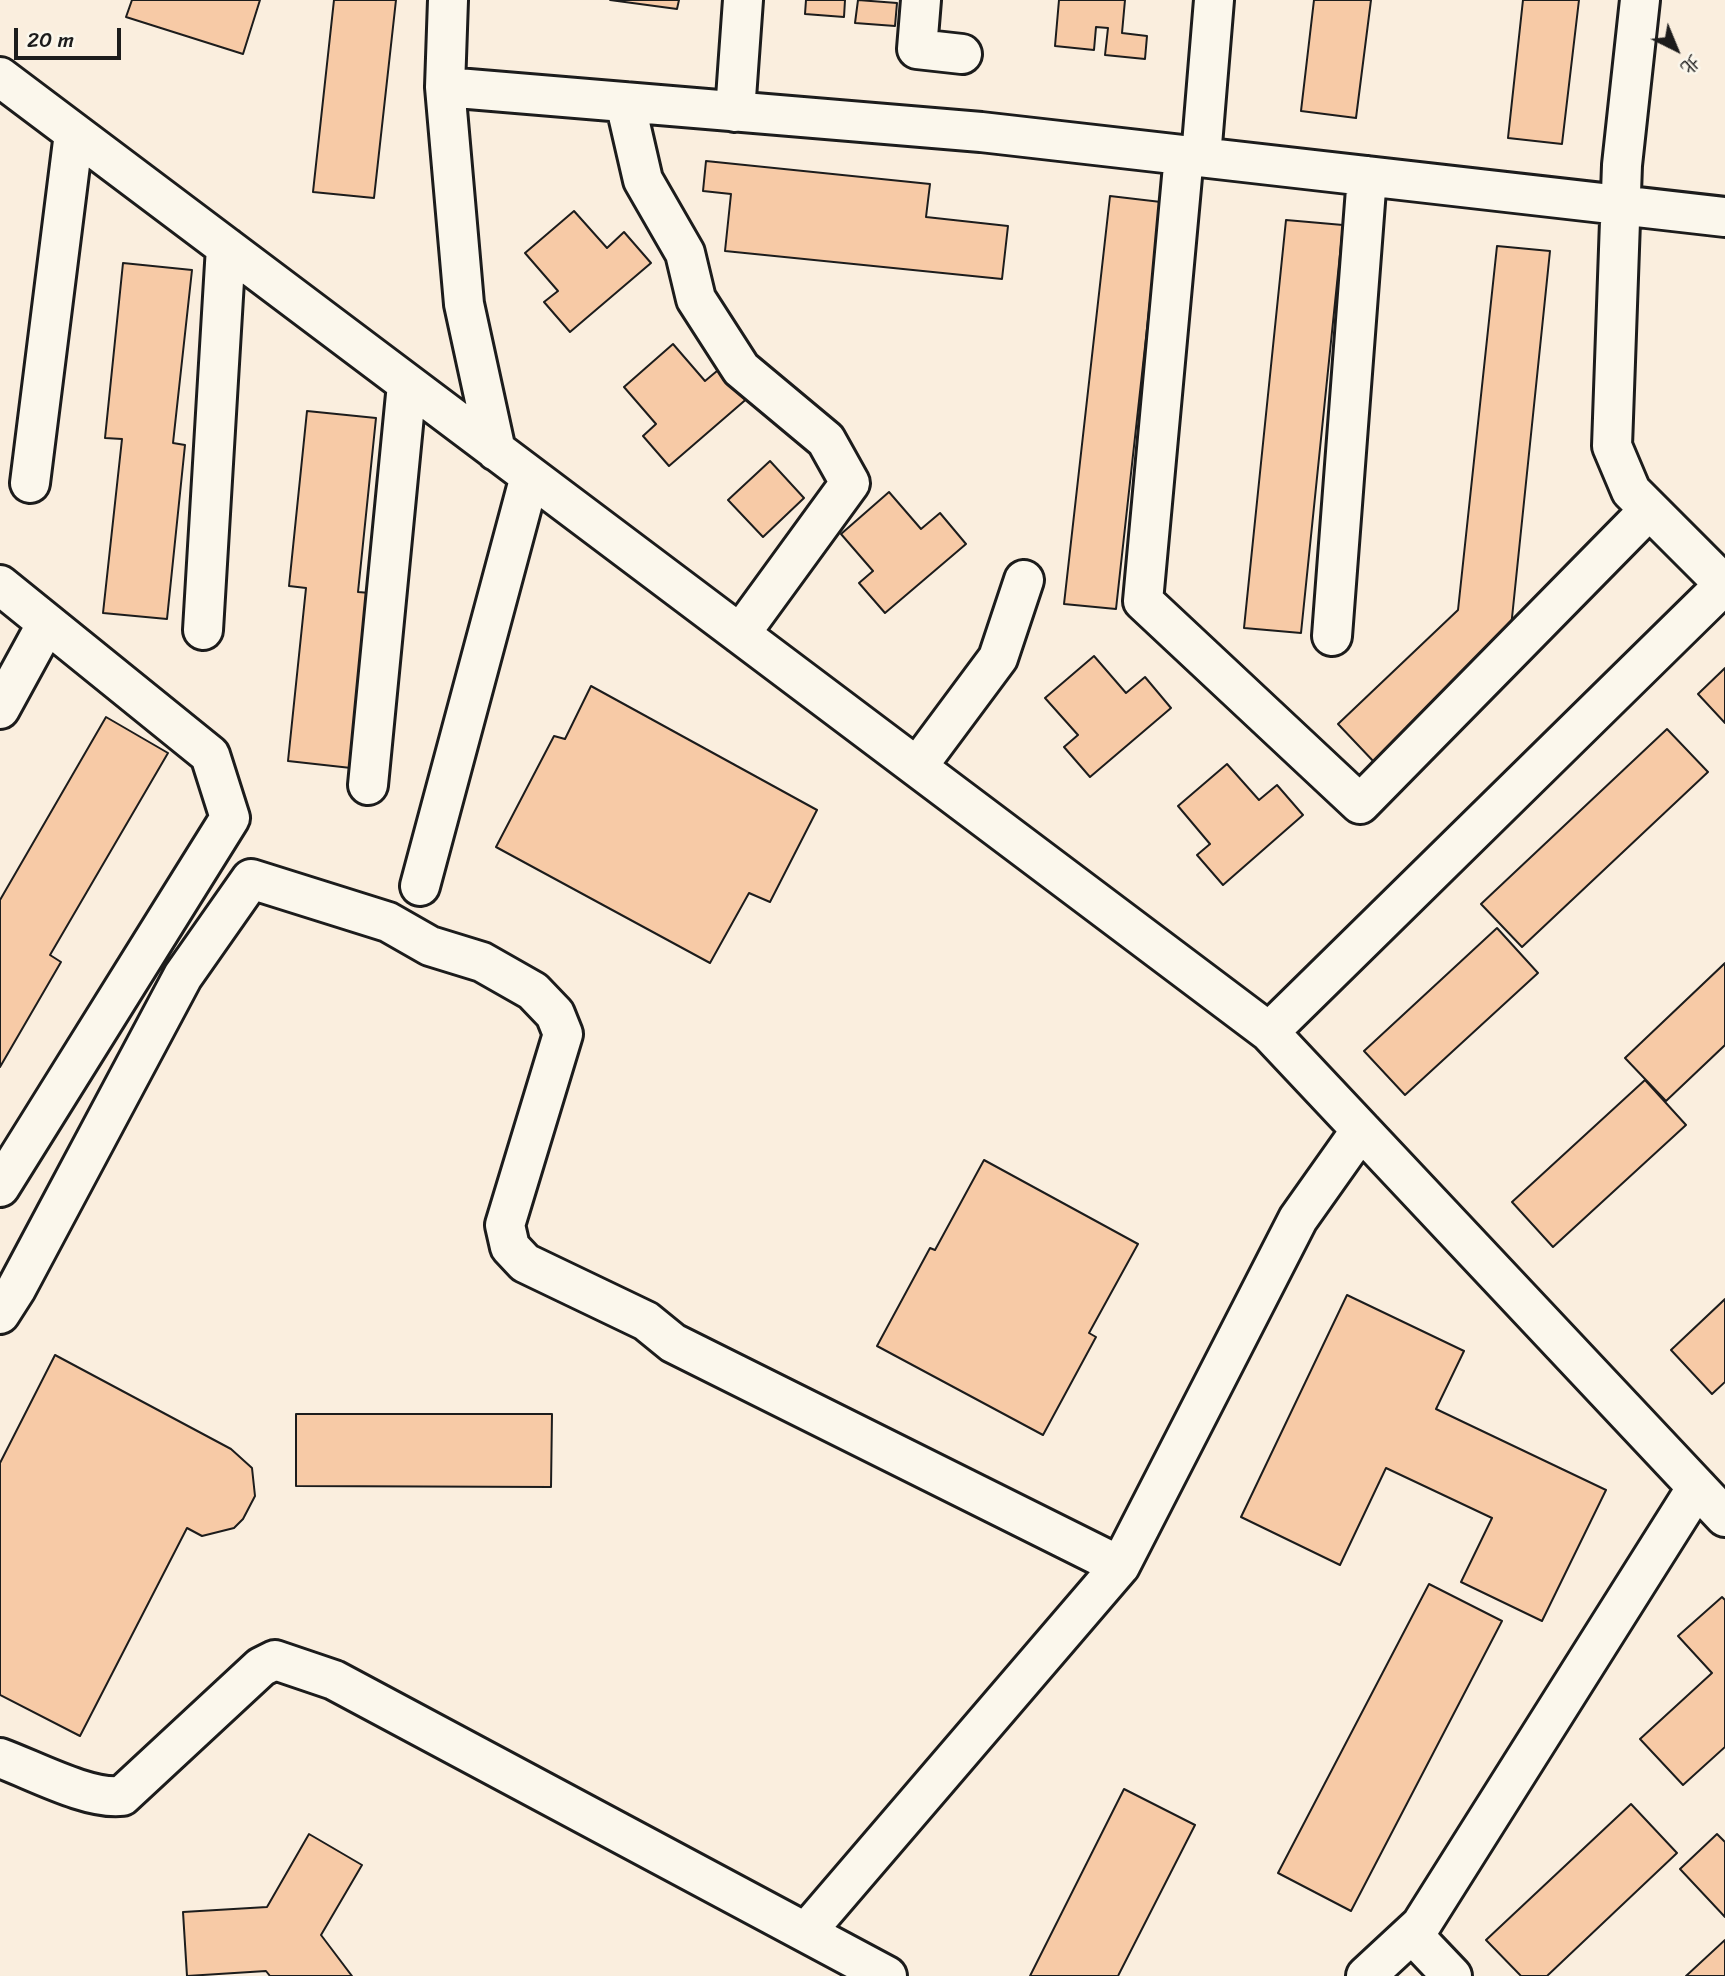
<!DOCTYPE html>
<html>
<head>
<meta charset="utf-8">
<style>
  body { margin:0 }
  #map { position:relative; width:1725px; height:1976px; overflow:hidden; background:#faeede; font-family:Sriracha,"LXGW WenKai TC",sans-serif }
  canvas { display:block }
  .north { position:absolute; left:1641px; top:14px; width:70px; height:70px; -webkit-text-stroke:5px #fbf7ec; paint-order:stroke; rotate:137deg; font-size:19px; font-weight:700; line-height:28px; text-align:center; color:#1c1c1c }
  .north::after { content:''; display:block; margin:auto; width:24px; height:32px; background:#1c1c1c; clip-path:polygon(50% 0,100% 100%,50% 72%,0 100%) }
  .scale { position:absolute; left:14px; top:28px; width:107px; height:32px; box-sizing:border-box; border:4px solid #1c1c1c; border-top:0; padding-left:9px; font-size:21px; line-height:24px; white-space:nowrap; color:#1c1c1c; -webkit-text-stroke:5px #fbf7ec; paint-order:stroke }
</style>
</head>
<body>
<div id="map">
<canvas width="1725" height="1976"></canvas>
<div class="north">北</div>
<div class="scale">20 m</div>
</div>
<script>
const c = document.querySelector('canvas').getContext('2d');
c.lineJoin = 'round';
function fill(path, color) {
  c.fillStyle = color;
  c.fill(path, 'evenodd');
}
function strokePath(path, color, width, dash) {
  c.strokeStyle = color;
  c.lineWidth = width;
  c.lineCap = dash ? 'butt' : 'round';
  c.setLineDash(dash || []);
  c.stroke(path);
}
const building = new Path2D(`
  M 132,0 L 260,0 L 243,54 L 126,17 Z
  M 334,0 L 396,0 L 374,198 L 313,192 Z
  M 610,0 L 679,0 L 677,9 Z
  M 806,0 L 845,0 L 844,17 L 805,14 Z
  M 858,0 L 897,3 L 895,26 L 855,23 Z
  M 1059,0 L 1125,0 L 1122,33 L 1147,36 L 1145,59 L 1105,55 L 1108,28 L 1096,27 L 1094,50 L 1055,46 Z
  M 1314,0 L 1371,0 L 1356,118 L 1301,111 Z
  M 1523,0 L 1579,0 L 1562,144 L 1508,138 Z
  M 706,161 L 930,184 L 926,217 L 1008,226 L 1002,279 L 725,251 L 731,194 L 703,191 Z
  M 1110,196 L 1161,202 L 1116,609 L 1064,604 Z
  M 574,211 L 607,248 L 624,232 L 651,263 L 570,332 L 544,302 L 558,291 L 525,253 Z
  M 1286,220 L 1343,225 L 1301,633 L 1244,628 Z
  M 1497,246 L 1550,251 L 1510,637 L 1375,763 L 1338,724 L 1458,610 Z
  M 123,263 L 192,270 L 173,443 L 185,445 L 167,619 L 103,613 L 122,439 L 105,438 Z
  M 673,344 L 705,381 L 723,366 L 750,396 L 669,466 L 643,436 L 656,424 L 624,387 Z
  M 307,411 L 376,418 L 358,592 L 370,593 L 351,768 L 288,761 L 306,588 L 289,586 Z
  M 770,461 L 804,498 L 763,537 L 728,500 Z
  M 889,492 L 921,529 L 940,513 L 966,544 L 885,613 L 859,583 L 873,571 L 841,534 Z
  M 1094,656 L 1126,693 L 1145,677 L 1171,708 L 1090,777 L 1064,747 L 1078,735 L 1045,698 Z
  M 1725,668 L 1725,723 L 1698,694 Z
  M 591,686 L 817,810 L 770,902 L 749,893 L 710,963 L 496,847 L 554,736 L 565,739 Z
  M 106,717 L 168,753 L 50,955 L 61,962 L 0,1067 L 0,900 Z
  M 1667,729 L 1708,772 L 1522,947 L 1481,904 Z
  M 1227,764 L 1259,800 L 1277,785 L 1303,815 L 1223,885 L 1197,855 L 1210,844 L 1178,806 Z
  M 1497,928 L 1538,973 L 1405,1095 L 1364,1051 Z
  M 1725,963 L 1725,1045 L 1666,1101 L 1625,1058 Z
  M 1645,1080 L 1686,1125 L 1553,1247 L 1512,1202 Z
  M 984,1160 L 1138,1244 L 1089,1333 L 1096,1337 L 1043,1435 L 877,1346 L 930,1248 L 935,1250 Z
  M 1347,1295 L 1464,1351 L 1436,1409 L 1606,1490 L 1542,1621 L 1461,1582 L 1492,1518 L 1386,1468 L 1340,1565 L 1241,1517 Z
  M 1725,1299 L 1725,1382 L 1712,1394 L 1671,1350 Z
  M 55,1355 L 231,1449 L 252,1468 L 255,1496 L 243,1519 L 234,1528 L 202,1536 L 187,1528 L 80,1736 L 0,1695 L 0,1463 Z
  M 296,1414 L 552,1414 L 551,1487 L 296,1486 Z
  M 1429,1584 L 1502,1621 L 1351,1911 L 1278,1873 Z
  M 1722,1597 L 1725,1600 L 1725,1747 L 1683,1785 L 1640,1739 L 1712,1673 L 1678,1636 Z
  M 1124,1789 L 1195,1825 L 1118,1976 L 1030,1976 Z
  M 1631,1804 L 1677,1853 L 1547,1976 L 1521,1976 L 1486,1940 Z
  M 309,1834 L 362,1865 L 321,1935 L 352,1976 L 270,1976 L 266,1971 L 187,1976 L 183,1912 L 267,1907 Z
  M 1717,1834 L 1725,1842 L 1725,1917 L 1680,1869 Z
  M 1725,1940 L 1725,1976 L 1686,1976 Z`);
fill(building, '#f7caa6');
strokePath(building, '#1c1c1c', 2);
const minor = new Path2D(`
  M 448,0 L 445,87 L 464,304 L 496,451
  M 921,0 L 917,49 L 962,54
  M 1640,0 L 1622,165 L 1612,446 L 1631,491 L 1724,584
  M 0,77 L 1269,1032 L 1725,1517
  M 445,87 L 981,132 L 1725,217
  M 625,102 L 643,180 L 685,253 L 696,299 L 741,369 L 826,440 L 850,483 L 740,634
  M 735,112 L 743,0
  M 1184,155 L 1143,601 L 1360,804 L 1649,510
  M 1201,157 L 1214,0
  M 30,483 L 74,133
  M 0,585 L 210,755 L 230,818 L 0,1187
  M 203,630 L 226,247
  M 1332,636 L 1367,176
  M 0,709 L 47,623
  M 917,767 L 998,658 L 1024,580
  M 368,785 L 407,384
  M 420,886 L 530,476
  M 1269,1032 L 1725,584
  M 0,1314 L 16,1289 L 183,976 L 251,879 L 388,922 L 430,946 L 482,962 L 533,991 L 555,1014 L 563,1034 L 505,1225 L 510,1247 L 525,1263 L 646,1321 L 673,1343 L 1120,1566
  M 0,1758 C 33,1770 88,1800 122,1796 L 261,1667 L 275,1660 L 334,1680 L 887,1976
  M 807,1931 L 1120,1566 L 1298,1219 L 1361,1130
  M 1412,1934 L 1452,1976
  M 1366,1976 L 1421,1925 L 1697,1487`);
strokePath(minor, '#1c1c1c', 44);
strokePath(minor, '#fbf7ec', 38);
</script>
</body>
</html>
